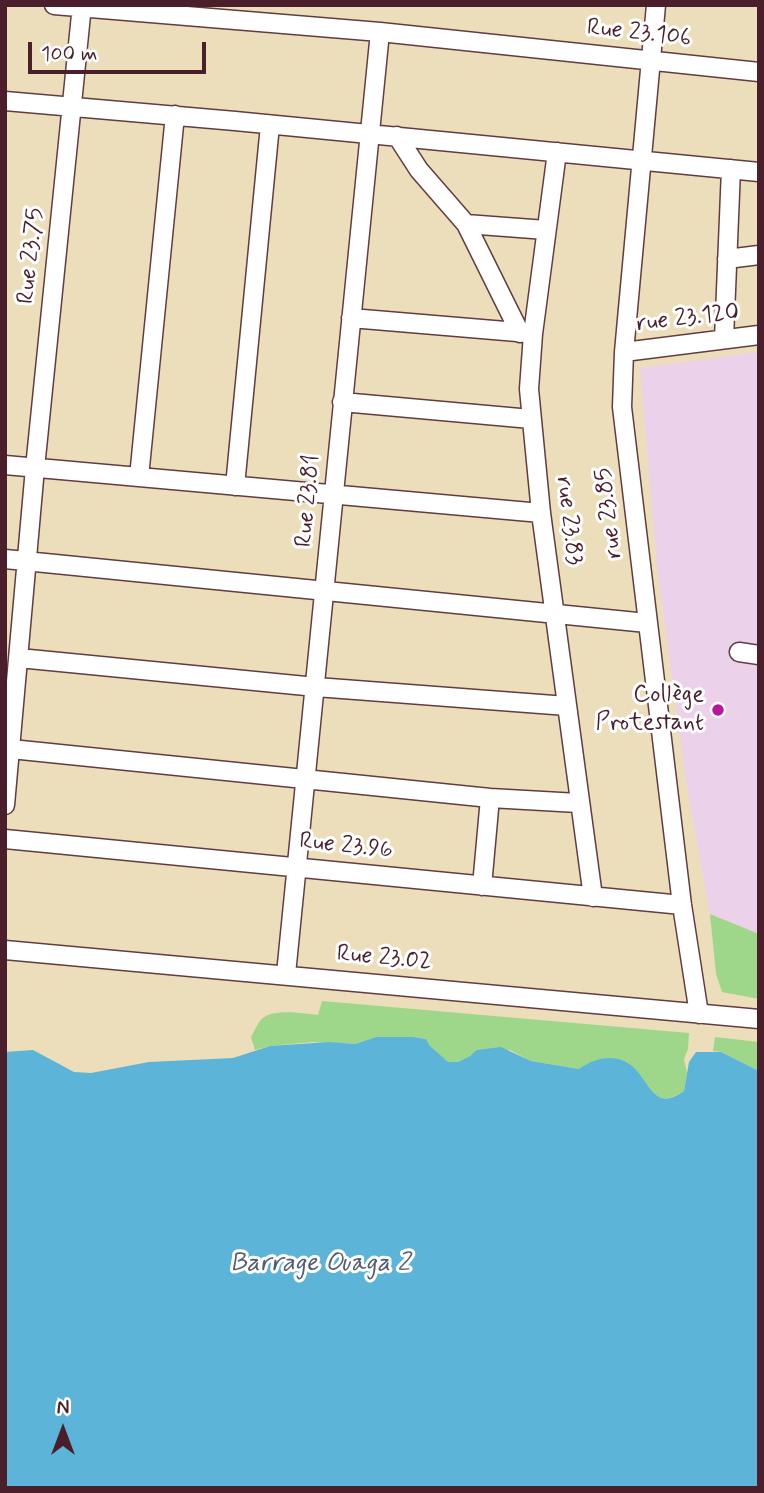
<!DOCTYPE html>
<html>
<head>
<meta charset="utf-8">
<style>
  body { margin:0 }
  #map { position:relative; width:764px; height:1493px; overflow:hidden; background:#ecdeba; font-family:Mynerve,sans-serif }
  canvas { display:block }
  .frame { position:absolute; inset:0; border:7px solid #4a1f2b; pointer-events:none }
  .north { position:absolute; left:28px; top:1395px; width:70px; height:70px; -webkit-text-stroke:5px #fff; paint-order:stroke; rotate:0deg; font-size:19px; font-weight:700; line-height:28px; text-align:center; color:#4a1f2b }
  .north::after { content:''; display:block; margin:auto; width:24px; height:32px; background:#4a1f2b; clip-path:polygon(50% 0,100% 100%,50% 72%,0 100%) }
  .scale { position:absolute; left:28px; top:42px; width:178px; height:32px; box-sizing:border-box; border:4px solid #4a1f2b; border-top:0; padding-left:9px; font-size:21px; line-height:24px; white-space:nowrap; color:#4a1f2b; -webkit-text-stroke:5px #fff; paint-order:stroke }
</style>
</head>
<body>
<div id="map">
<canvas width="764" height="1493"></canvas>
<div class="frame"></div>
<div class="north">N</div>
<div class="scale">100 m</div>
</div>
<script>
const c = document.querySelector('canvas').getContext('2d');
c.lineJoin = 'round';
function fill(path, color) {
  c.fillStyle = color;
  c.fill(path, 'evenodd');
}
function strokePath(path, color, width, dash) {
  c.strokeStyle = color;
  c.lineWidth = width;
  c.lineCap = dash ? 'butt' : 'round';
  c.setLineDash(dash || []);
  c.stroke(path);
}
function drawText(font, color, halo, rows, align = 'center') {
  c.font = font + ' Mynerve,sans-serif';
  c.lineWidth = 6;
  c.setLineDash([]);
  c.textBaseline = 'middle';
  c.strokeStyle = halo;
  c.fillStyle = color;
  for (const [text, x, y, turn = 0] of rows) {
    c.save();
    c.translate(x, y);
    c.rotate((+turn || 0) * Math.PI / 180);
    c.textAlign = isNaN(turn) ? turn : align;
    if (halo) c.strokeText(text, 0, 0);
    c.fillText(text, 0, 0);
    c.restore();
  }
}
fill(new Path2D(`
  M 759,352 L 759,934 L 710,914 L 686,781 L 657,566 L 640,368 Z`), '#ecd1ea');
fill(new Path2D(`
  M 710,914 L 759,934 L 759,999 L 722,992 L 716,974 Z
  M 322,1001 L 689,1033 L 688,1049 L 684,1059 L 687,1073 L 684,1091 C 657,1109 652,1090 638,1072 C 623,1053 597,1056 579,1069 L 531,1061 L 510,1050 L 470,1056 L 458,1062 L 447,1062 L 430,1046 L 426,1039 L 414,1037 L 376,1037 L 355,1044 L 313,1042 L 270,1046 L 255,1050 L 251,1037 C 254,1032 256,1026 260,1021 C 271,1007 302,1014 318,1015 Z
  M 715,1037 L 759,1042 L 759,1071 L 721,1052 L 713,1051 Z`), '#9ed78a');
fill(new Path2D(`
  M 376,1037 L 414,1037 L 426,1039 L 430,1046 L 448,1062 L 458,1062 L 470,1056 L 477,1050 L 501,1047 L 531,1061 L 579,1069 C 597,1056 622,1052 638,1072 C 652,1089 657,1110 684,1091 L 689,1062 L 696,1052 L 721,1052 L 759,1071 L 759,1488 L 5,1488 L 5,1052 L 33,1050 L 74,1072 L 91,1073 L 149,1062 L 233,1058 L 270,1046 L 329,1042 L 355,1044 Z`), '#5cb5d9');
const minor = new Path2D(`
  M 54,5 L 380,32 L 759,72
  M 656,5 L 624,352 L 622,407 L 682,905 L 699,1014
  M 5,101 L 235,121 L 759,172
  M 397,136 L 419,170 L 466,224 L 520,333
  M 557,152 L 533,334 L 529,389 L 541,513 L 593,897
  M 466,224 L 546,230
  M 727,259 L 759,255
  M 351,318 L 529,333
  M 724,339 L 731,169
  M 624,352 L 759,335
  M 342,402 L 531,419
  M 5,465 L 541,513
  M 139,477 L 175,115
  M 235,486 L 270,125
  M 5,559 L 647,623
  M 739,652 L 759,655
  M 19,658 L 316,687 L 567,706
  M 11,749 L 490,798 L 578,803
  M 5,805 L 35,468 L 82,5
  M 5,839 L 682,905
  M 482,886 L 490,798
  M 5,950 L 759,1019
  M 286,974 L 380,32`);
strokePath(minor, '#623c40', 21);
strokePath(minor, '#fff', 18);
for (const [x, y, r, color] of [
  [718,710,7,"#b5179e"]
]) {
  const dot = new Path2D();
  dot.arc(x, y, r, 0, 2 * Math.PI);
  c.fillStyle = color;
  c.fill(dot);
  strokePath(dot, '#fff', 2.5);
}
drawText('24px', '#4a1f2b', '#fff', [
  ["Rue 23.106",639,34,6],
  ["Rue 23.75",32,256,-84],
  ["rue 23.120",688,319,-7],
  ["Rue 23.81",309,501,-85],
  ["rue 23.85",610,513,-97],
  ["rue 23.83",568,521,83],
  ["Rue 23.96",346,847,6],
  ["Rue 23.02",384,959,5]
]);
drawText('24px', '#4a1f2b', '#fff', [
  ["Collège",704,696],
  ["Protestant",704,724]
], 'right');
drawText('italic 26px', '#515b71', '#fff', [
  ["Barrage Ouaga 2",320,1265]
]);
</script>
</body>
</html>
